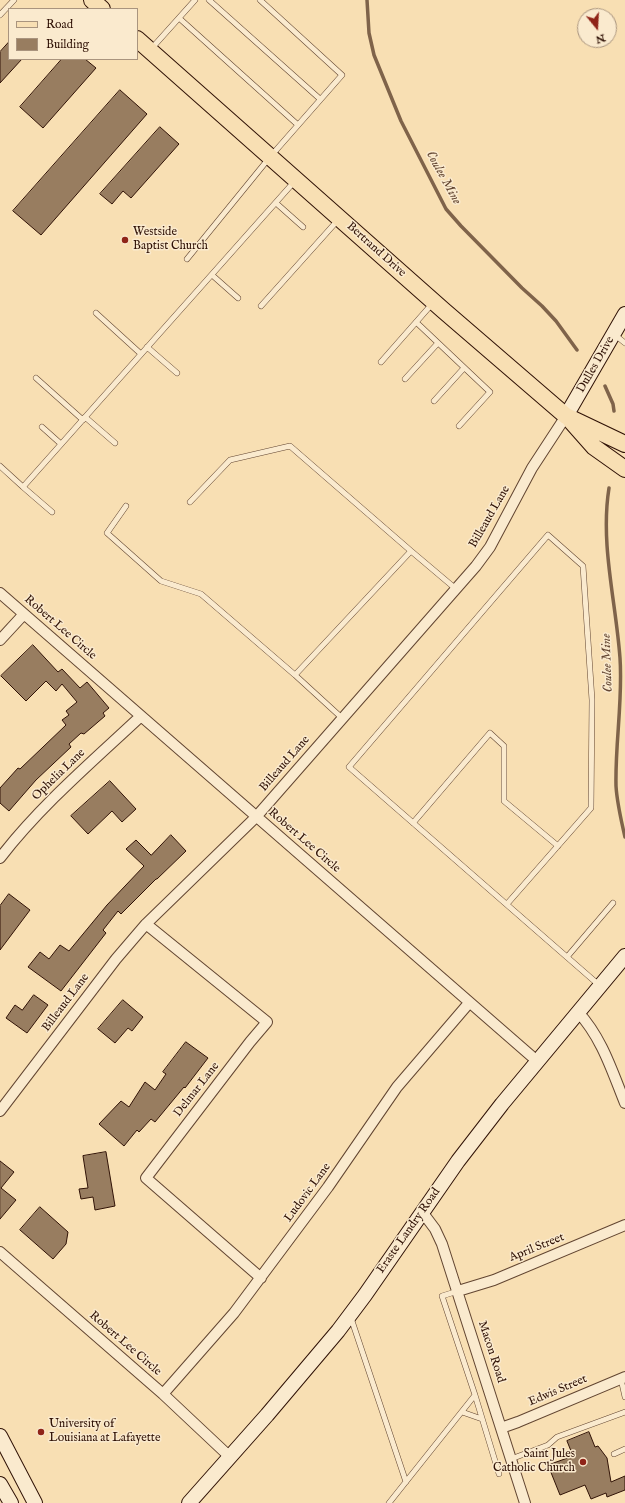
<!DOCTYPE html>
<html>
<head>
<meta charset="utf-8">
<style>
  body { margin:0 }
  #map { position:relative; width:625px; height:1503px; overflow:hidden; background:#f8dfb3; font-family:"IM FELL English",serif }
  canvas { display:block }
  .legend { position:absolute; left:8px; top:8px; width:130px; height:52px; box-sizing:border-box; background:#faeace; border:1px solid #a9947e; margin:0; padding:5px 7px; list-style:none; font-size:12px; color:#301206 }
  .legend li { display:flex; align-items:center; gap:8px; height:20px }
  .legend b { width:20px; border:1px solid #a9947e }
  .north { position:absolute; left:577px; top:8px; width:40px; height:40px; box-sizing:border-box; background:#faeace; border:1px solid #a9947e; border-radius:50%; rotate:162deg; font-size:11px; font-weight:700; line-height:16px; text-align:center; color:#301206 }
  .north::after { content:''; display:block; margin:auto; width:14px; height:18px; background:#8f2418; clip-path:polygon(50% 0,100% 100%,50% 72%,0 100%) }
</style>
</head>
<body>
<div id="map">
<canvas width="625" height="1503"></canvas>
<ul class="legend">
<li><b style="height:5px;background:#f8dfb3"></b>Road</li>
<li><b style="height:11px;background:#987d60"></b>Building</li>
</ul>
<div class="north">N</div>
</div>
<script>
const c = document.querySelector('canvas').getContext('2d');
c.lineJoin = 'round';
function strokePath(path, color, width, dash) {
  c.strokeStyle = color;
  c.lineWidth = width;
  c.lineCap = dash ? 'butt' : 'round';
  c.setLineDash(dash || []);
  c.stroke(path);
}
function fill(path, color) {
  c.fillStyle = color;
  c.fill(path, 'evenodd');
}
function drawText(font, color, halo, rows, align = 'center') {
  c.font = font + ' "IM FELL English",serif';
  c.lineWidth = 3;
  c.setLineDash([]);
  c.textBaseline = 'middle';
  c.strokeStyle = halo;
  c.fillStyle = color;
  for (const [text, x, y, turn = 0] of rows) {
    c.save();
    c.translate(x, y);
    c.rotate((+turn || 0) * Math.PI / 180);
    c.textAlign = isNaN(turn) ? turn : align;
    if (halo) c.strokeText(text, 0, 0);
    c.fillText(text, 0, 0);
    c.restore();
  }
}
strokePath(new Path2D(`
  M 367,0 L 369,33 L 374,55 L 401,121 L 446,209 L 461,226 L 522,288 L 542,306 L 556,321 L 577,350
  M 605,386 L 613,404 L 614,411
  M 609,488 C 600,544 616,602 620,658 C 623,700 615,743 616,786 C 617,803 621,820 625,837`), '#7f634a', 3.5);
const building = new Path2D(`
  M 9,42 L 9,59 L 22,59 L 0,83 L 0,52 Z
  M 62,59 L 85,59 L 96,68 L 43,128 L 20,107 Z
  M 120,90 L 147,114 L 41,235 L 13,211 Z
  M 160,127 L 179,144 L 131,198 L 123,191 L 112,204 L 100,194 Z
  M 33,645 L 58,672 L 62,669 L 80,688 L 87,682 L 109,708 L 103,713 L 105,716 L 84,734 L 81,733 L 69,744 L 71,747 L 36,780 L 9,811 L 0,803 L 0,788 L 18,768 L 20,769 L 66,725 L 62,720 L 69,715 L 66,711 L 77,702 L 62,684 L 56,691 L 46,681 L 26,701 L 1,676 Z
  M 110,781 L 136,809 L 122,822 L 112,811 L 88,834 L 71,816 Z
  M 171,835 L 186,851 L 157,879 L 156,879 L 121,914 L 118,911 L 103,930 L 106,933 L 61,991 L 28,967 L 40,952 L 49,959 L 60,945 L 69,951 L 107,905 L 144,866 L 126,849 L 136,840 L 151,855 Z
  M 9,894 L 30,910 L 0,950 L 0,906 Z
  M 34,995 L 48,1005 L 27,1033 L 6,1018 L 15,1005 L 22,1010 Z
  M 123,1000 L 143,1017 L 132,1031 L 128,1028 L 115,1043 L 98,1029 Z
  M 186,1042 L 208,1058 L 185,1088 L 184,1087 L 155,1122 L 151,1119 L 139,1132 L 137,1130 L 124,1146 L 99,1124 L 121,1101 L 129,1107 L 145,1082 L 155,1090 L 166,1074 L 163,1072 Z
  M 106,1152 L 115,1206 L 95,1210 L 93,1197 L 81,1199 L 79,1189 L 88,1188 L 83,1156 Z
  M 0,1161 L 14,1172 L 1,1188 L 16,1200 L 0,1219 Z
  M 40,1207 L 68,1232 L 66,1244 L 53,1259 L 20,1230 Z
  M 589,1432 L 595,1447 L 598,1446 L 607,1458 L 611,1482 L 625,1476 L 625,1490 L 607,1497 L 606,1493 L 591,1499 L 585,1485 L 560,1495 L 548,1465 L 573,1456 L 567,1441 Z`);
fill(building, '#987d60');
strokePath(building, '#301206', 1);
const lane = new Path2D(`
  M 209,0 L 320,99
  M 0,15 L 14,0
  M 179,18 L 298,125
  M 152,48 L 195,0
  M 276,203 L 303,227
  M 187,259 L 270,157 L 342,75 L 260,0
  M 212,275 L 238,298
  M 261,306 L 338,220
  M 96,313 L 141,354
  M 416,322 L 490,392 L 459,426
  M 615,335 L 625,343
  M 147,347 L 177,373
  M 381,362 L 432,304
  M 36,378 L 83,420
  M 405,379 L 438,343
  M 434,401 L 464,368
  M 85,417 L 115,443
  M 42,427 L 61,444
  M 0,466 L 23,487 L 294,182
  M 23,487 L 52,512
  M 190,502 L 230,460 L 290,446 L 411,551
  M 126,506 L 107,533 L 161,581 L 201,594 L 295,675
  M 342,718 L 295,675 L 411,551 L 456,589
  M 413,823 L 490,733 L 504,746 L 504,801 L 558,846
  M 507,904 L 591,808 L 592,700 L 583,566 L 548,535 L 349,767 L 599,985
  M 567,957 L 613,903
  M 351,1318 L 406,1482
  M 621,1379 L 625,1397
  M 475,1395 L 499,1474
  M 462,1412 L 482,1419
  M 614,1454 L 625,1449
  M 511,1459 L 548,1445 L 557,1437 L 625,1412
  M 389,1503 L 475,1395 L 442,1296 L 458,1291`);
const street = new Path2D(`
  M 0,593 L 537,1061
  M 0,640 L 24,614
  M 0,858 C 41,805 93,761 141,716
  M 146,924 L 267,1022 L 250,1042 L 146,1178 L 261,1278
  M 578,1012 C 602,1038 612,1071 625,1103
  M 0,1111 L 116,959 L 146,924 L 256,817 L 476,566 L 490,547 L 532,468 L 566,416
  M 423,1213 L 435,1229 L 442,1244 L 525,1503
  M 0,1252 L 163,1394 L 230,1457
  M 458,1291 L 494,1280 L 625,1225
  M 163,1394 L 234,1313 L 328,1187 L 397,1087 L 469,1003
  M 501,1428 L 518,1422 L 625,1377`);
const secondary = new Path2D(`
  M 566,416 L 625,314
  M 0,1436 L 35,1503
  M 0,1484 L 11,1503
  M 189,1503 L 267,1415 L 338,1331 L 365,1295 L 458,1161 L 502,1104 L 625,956`);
const primary = new Path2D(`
  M 92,0 L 102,9
  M 137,39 L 443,310 L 566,416 L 625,444
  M 571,421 L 594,447 L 625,469`);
strokePath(lane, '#624531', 6);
strokePath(street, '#624531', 12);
strokePath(secondary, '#301206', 16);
strokePath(primary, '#301206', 18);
strokePath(lane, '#faeace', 5);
strokePath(street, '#faeace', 10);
strokePath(secondary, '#faeace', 14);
strokePath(primary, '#f8dfb3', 16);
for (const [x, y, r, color] of [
  [125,240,4,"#8f2418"],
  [41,1432,4,"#8f2418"],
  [583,1462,4,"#8f2418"]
]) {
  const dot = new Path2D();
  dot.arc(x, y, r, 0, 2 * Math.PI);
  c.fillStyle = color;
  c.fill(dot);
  strokePath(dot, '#faeace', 1.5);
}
drawText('12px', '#301206', '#faeace', [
  ["Westside",133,233],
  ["Baptist Church",133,247],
  ["University of",49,1425],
  ["Louisiana at Lafayette",49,1439],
  ["Saint Jules",575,1455,"right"],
  ["Catholic Church",575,1469,"right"]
], 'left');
drawText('12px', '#301206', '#faeace', [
  ["Bertrand Drive",376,250,42],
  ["Dulles Drive",596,365,-60],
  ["Billeaud Lane",490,517,-60],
  ["Robert Lee Circle",60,628,41],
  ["Billeaud Lane",285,764,-49],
  ["Ophelia Lane",59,775,-44],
  ["Robert Lee Circle",304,841,41],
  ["Billeaud Lane",66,1003,-53],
  ["Delmar Lane",197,1090,-52],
  ["Ludovic Lane",308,1193,-54],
  ["Eraste Landry Road",409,1231,-55],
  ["April Street",537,1248,-22],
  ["Robert Lee Circle",125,1344,41],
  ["Macon Road",491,1352,72],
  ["Edwis Street",558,1391,-23]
]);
drawText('italic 13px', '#654834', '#faeace', [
  ["Coulee Mine",443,178,61],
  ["Coulee Mine",608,663,-92]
]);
</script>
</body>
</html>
